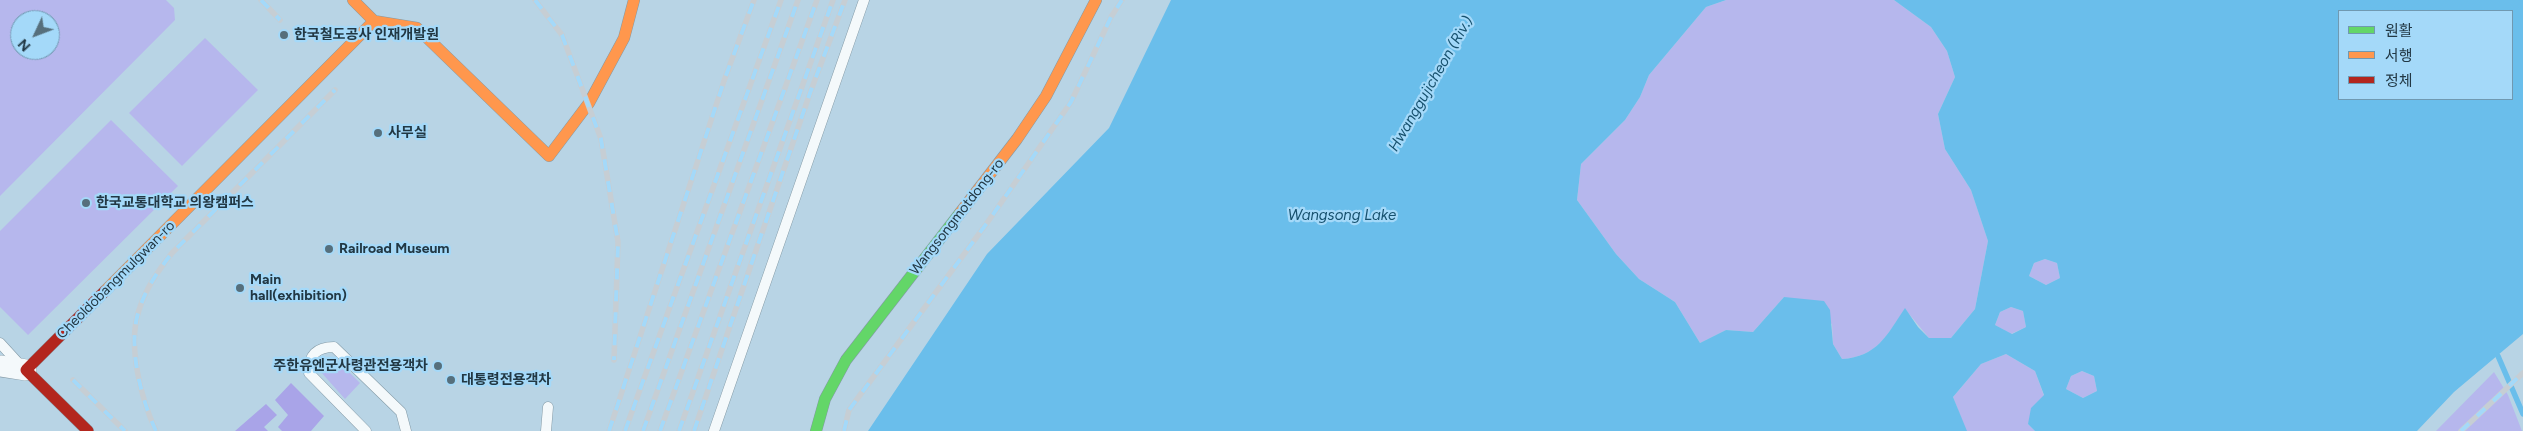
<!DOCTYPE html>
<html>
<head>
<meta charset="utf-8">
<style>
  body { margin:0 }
  #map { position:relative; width:2523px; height:431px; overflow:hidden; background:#b8d4e5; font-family:Figtree,"Noto Sans KR",sans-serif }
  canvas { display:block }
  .legend { position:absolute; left:2338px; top:10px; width:175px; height:90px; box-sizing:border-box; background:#a4d9f9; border:1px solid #7099b1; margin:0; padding:6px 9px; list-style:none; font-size:15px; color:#223844 }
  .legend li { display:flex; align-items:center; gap:10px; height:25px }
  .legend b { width:25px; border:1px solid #7099b1 }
  .north { position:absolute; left:10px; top:10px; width:50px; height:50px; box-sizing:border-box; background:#a4d9f9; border:1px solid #7099b1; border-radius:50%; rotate:227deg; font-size:14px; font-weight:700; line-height:20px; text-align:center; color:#223844 }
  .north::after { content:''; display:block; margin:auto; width:18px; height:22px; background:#566f7c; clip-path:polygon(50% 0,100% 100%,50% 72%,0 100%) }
</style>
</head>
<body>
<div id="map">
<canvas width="2523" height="431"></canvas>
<ul class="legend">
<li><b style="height:6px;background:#63d668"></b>원활</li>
<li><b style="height:6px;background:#ff974d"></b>서행</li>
<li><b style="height:6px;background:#b3261e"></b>정체</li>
</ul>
<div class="north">N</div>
</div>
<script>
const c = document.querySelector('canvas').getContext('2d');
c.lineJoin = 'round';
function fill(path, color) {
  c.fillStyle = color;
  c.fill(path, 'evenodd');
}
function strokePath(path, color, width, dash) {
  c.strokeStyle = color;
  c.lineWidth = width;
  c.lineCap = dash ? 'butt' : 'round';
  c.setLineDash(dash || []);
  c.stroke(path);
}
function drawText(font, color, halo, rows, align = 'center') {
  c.font = font + ' Figtree,"Noto Sans KR",sans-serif';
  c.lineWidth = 4.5;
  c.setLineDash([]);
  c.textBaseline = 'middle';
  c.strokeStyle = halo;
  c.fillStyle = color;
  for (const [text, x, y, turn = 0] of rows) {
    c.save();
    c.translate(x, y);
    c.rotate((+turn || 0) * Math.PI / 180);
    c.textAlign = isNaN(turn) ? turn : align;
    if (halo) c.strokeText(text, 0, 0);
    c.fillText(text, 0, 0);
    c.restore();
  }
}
fill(new Path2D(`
  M 0,0 L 166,0 L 174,8 L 175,20 L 0,196 ZM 20,20 L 50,20 L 50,50 L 20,50 Z
  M 1726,0 L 1894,0 L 1931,27 L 1947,51 L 1955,77 L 1938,114 L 1945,149 L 1971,190 L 1988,241 L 1975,309 L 1951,338 L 1929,338 L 1905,309 C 1887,335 1877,357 1842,359 L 1833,344 L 1832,324 L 1784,297 L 1753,332 L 1726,330 L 1700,343 L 1675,302 L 1639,279 L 1616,254 L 1577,200 L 1581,164 L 1625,120 L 1640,97 L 1649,75 L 1706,7 Z
  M 205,38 L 258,90 L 182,166 L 129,113 Z
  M 111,120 L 178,186 L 28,335 L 0,307 L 0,231 Z
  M 2045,259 L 2057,263 L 2060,278 L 2046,285 L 2029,276 L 2034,263 Z
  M 2011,307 L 2023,311 L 2026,327 L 2011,334 L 1995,325 L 2000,312 Z
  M 2006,354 L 2035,371 L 2044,396 L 2028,424 L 2035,431 L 1966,431 L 1953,397 L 1981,364 Z
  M 331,358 L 336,359 L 360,383 L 345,399 L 320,371 L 322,362 Z
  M 2082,371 L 2094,376 L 2097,391 L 2083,398 L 2066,389 L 2071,376 Z
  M 2494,372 L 2508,395 L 2522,431 L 2436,431 Z`), '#b6b7ed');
fill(new Path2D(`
  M 291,383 L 324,416 L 311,431 L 282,431 L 278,427 L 288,415 L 275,400 Z
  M 266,404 L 277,415 L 264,427 L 268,431 L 235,431 Z`), '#a9a4e8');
fill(new Path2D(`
  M 1171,0 L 1726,0 L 1706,7 L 1649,75 L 1640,97 L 1625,120 L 1581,164 L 1577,200 L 1616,254 L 1639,279 L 1675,302 L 1700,343 L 1726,330 L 1753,332 L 1784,297 L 1824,301 L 1830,310 L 1833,344 L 1842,359 C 1877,357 1887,335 1905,308 L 1918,327 L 1929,338 L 1951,338 L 1975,309 L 1988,241 L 1971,190 L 1945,149 L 1938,114 L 1955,77 L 1947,51 L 1931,27 L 1894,0 L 2523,0 L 2523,334 L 2454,392 L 2417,431 L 2035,431 L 2028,424 L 2031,408 L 2044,395 L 2035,371 L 2006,354 L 1981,364 L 1953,397 L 1967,431 L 868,431 L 987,254 L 1109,128 ZM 2339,11 L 2512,11 L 2512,99 L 2339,99 ZM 2045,259 L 2057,263 L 2060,278 L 2046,285 L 2029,276 L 2034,263 ZM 2011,307 L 2023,311 L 2026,327 L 2012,334 L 1995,325 L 2000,312 ZM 2082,371 L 2094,376 L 2097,391 L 2083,398 L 2066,389 L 2071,376 Z`), '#6abeeb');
strokePath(new Path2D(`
  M 2498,356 L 2523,414`), '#6abeeb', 5.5);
const lane = new Path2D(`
  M 0,343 L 21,366
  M 366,431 L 309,373 C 308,355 317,347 334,347 L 401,412 L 406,431
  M 546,431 L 548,407
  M 714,431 L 864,0`);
const street = new Path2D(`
  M 0,366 L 26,370`);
const fast = new Path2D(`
  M 816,431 L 825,399 L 846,360 L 960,213`);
const slow = new Path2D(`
  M 353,0 L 374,21
  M 374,21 L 417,28 L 549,156 L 589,103 L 624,38 L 634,0
  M 960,213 L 1017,139 L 1046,96 L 1096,0
  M 105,291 L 374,21`);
const jam = new Path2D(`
  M 88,431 L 26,370 L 105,291`);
strokePath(lane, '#839aa6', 11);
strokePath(street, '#839aa6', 22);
strokePath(fast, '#839aa6', 12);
strokePath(slow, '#839aa6', 12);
strokePath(jam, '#839aa6', 12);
strokePath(lane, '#f4f9fb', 10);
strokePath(street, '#f4f9fb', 21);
strokePath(fast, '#63d668', 11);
strokePath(slow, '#ff974d', 11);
strokePath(jam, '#b3261e', 11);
const rail = new Path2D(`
  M 261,0 L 280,20
  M 535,0 L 562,35 L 601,139 L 618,242 L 614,360
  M 73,380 L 125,431
  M 156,431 C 141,399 127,345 139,310 C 146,288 158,271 172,253 L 335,90
  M 609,431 L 725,78 L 754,0
  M 625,431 L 781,0
  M 643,431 L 798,0
  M 660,431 L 817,0
  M 679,431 L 833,0
  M 694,431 L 810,93 L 845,0
  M 844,431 L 849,410 L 987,223 L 1071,102 L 1111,17 L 1122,0
  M 2461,431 L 2523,373`);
strokePath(rail, '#c6ced4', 5.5);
strokePath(rail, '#a4d9f9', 4, [11]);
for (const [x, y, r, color] of [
  [284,35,5,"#566f7c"],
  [378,133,5,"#566f7c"],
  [86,203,5,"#566f7c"],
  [329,249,5,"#566f7c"],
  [240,288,5,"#566f7c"],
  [438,366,5,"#566f7c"],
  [451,380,5,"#566f7c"]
]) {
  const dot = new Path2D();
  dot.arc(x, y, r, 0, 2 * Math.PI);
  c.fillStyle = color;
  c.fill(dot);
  strokePath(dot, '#a4d9f9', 2);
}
drawText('bold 14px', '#223844', '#a4d9f9', [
  ["한국철도공사 인재개발원",294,35],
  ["사무실",388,133],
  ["한국교통대학교 의왕캠퍼스",96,203],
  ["Railroad Museum",339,249],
  ["Main",250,280],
  ["hall(exhibition)",250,296],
  ["주한유엔군사령관전용객차",428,366,"right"],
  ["대통령전용객차",461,380]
], 'left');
drawText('14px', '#223844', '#a4d9f9', [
  ["Wangsongmotdong-ro",957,217,-52],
  ["Cheoldobangmulgwan-ro",116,280,-45]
]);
drawText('italic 15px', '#16506d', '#a4d9f9', [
  ["Hwanggujicheon (Riv.)",1431,84,-60],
  ["Wangsong Lake",1342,216]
]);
</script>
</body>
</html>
